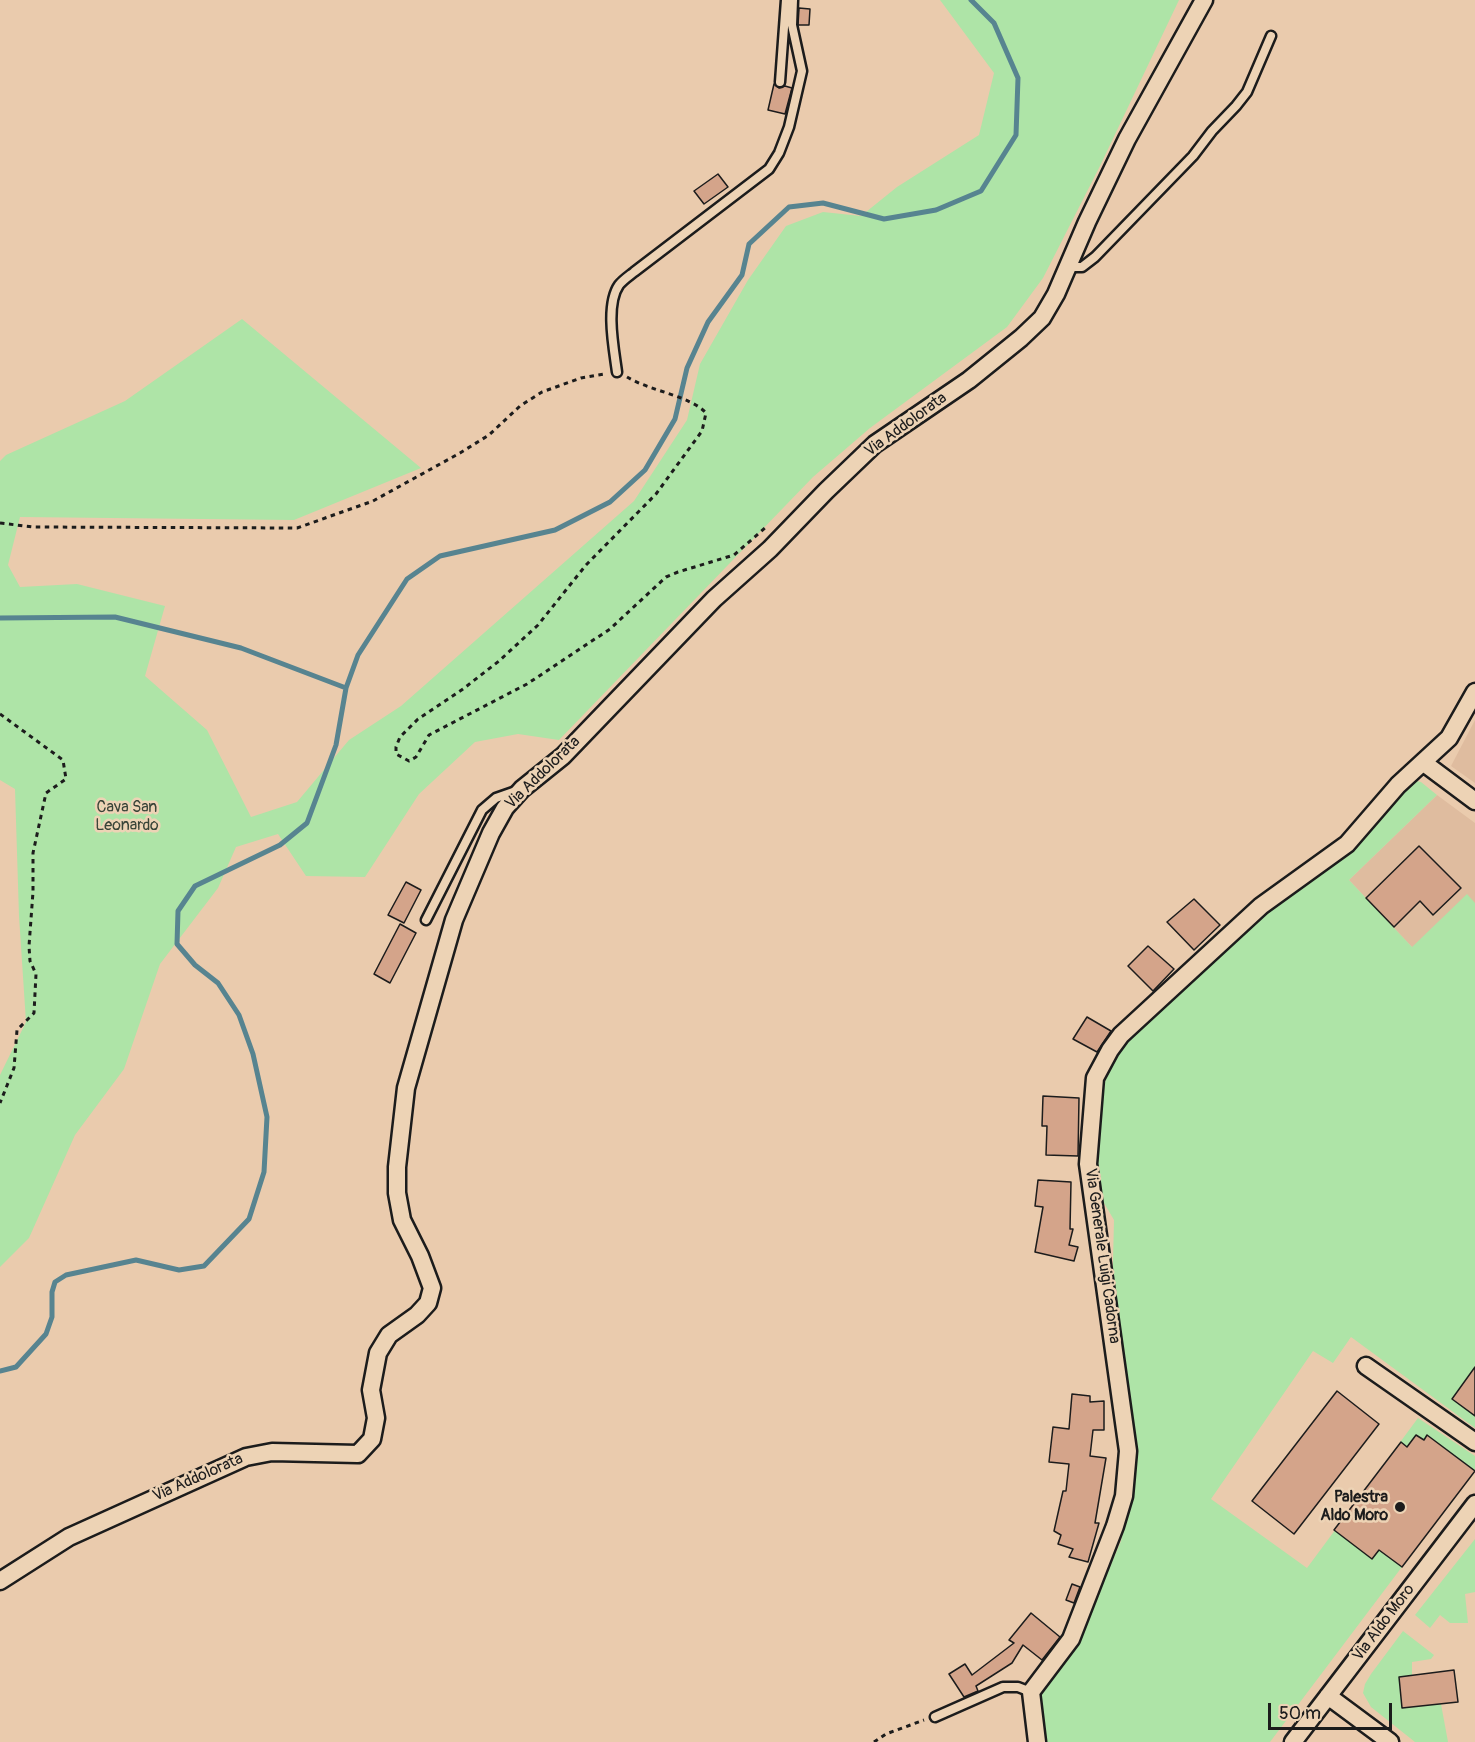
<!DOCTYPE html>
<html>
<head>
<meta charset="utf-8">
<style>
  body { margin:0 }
  #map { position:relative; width:1475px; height:1742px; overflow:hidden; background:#eacbad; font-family:Pangolin,sans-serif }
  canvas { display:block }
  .scale { position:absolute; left:1268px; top:1703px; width:124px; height:27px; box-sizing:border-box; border:3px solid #1c1c1c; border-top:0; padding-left:8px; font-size:18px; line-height:21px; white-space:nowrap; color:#1c1c1c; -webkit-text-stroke:4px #edd3b5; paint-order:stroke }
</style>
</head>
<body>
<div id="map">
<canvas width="1475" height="1742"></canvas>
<div class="scale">50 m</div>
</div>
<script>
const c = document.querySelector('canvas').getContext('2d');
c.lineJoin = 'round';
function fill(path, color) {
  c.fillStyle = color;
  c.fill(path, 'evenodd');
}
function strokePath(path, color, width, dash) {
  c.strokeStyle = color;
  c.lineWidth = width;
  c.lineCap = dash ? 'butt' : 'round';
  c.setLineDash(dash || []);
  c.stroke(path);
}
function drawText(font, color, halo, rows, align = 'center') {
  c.font = font + ' Pangolin,sans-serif';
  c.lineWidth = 5;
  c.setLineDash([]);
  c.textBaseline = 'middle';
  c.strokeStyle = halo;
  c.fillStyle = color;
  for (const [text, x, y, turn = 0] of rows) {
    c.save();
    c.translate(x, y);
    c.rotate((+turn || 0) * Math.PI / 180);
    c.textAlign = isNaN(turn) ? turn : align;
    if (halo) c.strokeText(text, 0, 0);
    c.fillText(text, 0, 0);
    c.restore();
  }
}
fill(new Path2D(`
  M 1475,720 L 1475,783 L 1451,766 Z
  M 1437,795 L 1475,823 L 1475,941 L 1439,976 L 1349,880 Z`), '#dfbc9f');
fill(new Path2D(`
  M 940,0 L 1179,0 L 1099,168 L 1043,278 L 1007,327 L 870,428 L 813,477 L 559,740 L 518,734 L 475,742 L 419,794 L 365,877 L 306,876 L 278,834 L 236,847 L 218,888 L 160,964 L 124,1069 L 75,1135 L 29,1238 L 0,1267 L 0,1075 L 26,1022 L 19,916 L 15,789 L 0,780 L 0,461 L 6,455 L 125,401 L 242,319 L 421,468 L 294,520 L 20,517 L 8,565 L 20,587 L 77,584 L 165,606 L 145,676 L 207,730 L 251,817 L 297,802 L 349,740 L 401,706 L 634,501 L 687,420 L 700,364 L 748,280 L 786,226 L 823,212 L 861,216 L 897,187 L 979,135 L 994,73 Z
  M 1412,780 L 1421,782 L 1437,795 L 1349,880 L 1412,947 L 1467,894 L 1475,903 L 1475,1428 L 1351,1337 L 1333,1363 L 1313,1351 L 1211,1499 L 1307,1568 L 1418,1418 L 1475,1456 L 1475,1470 L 1270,1742 L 1043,1742 L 1039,1700 L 1043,1685 L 1081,1634 L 1121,1541 L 1133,1487 L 1135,1468 L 1127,1388 L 1112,1302 L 1114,1220 L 1101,1198 L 1095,1144 L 1107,1070 L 1125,1039 Z
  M 1475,1539 L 1475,1592 L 1465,1594 L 1468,1623 L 1450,1623 L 1440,1615 L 1430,1628 L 1415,1615 Z
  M 1403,1631 L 1434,1655 L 1431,1659 L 1412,1662 L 1412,1676 L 1402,1708 L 1425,1706 L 1435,1695 L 1436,1704 L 1441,1704 L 1448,1742 L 1415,1742 L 1371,1707 L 1363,1693 L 1365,1684 L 1371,1674 Z`), '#aee4a7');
strokePath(new Path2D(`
  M 0,618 L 115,617 L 241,648 L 346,688
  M 0,1371 L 16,1367 L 46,1334 L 52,1317 L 52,1292 L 55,1282 L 66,1275 L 136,1260 L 179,1270 L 204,1266 L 249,1219 L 264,1172 L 267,1117 L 253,1054 L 239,1015 L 218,983 L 195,965 L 177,944 L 178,911 L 195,886 L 280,845 L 307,823 L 336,745 L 346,688 L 358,655 L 407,579 L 440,556 L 555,530 L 610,502 L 645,470 L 675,419 L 687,368 L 708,322 L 742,275 L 749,244 L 789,207 L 823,203 L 884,219 L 936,210 L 981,191 L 1016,135 L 1018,78 L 994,23 L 971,0`), '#578490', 5);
const building = new Path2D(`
  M 799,8 L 810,9 L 809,25 L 798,25 Z
  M 774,84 L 779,88 L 785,86 L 792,88 L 785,114 L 768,110 Z
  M 718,174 L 728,187 L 704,204 L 694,191 Z
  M 1419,846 L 1461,888 L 1433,915 L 1420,901 L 1394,927 L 1366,898 Z
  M 406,882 L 421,890 L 404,923 L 388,915 Z
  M 1194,899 L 1220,925 L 1194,950 L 1167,922 Z
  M 400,924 L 416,933 L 390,983 L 374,974 Z
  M 1148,946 L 1174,969 L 1153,991 L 1128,966 Z
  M 1087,1017 L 1111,1031 L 1097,1052 L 1073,1039 Z
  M 1043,1096 L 1079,1098 L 1078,1156 L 1046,1155 L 1047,1126 L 1042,1126 Z
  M 1038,1180 L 1071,1182 L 1070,1229 L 1073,1229 L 1069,1245 L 1078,1247 L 1074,1261 L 1035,1252 L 1043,1207 L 1035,1206 Z
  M 1475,1367 L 1475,1416 L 1452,1399 Z
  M 1337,1391 L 1379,1424 L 1294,1534 L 1252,1501 Z
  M 1072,1394 L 1090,1396 L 1090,1402 L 1104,1401 L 1104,1430 L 1093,1430 L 1090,1456 L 1106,1458 L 1095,1523 L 1099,1523 L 1088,1562 L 1069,1557 L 1073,1549 L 1058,1544 L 1061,1535 L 1054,1531 L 1063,1491 L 1066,1491 L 1069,1464 L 1049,1462 L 1053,1427 L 1069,1429 Z
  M 1416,1435 L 1424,1440 L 1427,1435 L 1475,1471 L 1402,1567 L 1379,1550 L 1372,1559 L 1334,1530 L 1401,1442 L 1407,1447 Z
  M 1072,1584 L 1080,1587 L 1074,1603 L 1066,1600 Z
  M 1031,1613 L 1060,1637 L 1042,1660 L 1023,1645 L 1012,1663 L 976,1686 L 978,1691 L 964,1697 L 949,1674 L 965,1664 L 972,1675 L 1014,1643 L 1009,1640 Z
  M 1454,1670 L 1458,1702 L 1402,1708 L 1399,1677 Z`);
fill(building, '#d4a48a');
strokePath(building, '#1c1c1c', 1.5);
const service = new Path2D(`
  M 780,82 L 786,0
  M 1069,267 L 1082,267 L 1095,257 L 1193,156 L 1212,131 L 1236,106 L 1247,92 L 1271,36
  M 617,372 C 614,349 605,305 619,285 C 623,280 629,276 634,272 L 769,169 L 779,153 L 789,127 L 802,71 L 792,25 L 793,0
  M 426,920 L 482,810 L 496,798 L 516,791
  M 935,1717 L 1003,1687 L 1018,1687 L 1031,1692`);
const minor = new Path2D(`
  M 1424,763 L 1475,801
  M 1366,1366 L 1475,1442
  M 0,1581 L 69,1537 L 246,1457 L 272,1452 L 358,1454 L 372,1439 L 376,1418 L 371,1390 L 378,1353 L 389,1335 L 417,1315 L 428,1303 L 432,1288 L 420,1256 L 402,1220 L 397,1193 L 397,1167 L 406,1088 L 454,920 L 491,833 L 505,808 L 522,789 L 563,756 L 714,599 L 770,549 L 826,491 L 875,444 L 969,380 L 1021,338 L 1042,318 L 1056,294 L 1087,222 L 1127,139 L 1204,0
  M 1328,1696 L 1390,1742
  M 1037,1742 L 1031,1692 L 1071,1639 L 1115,1526 L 1124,1496 L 1128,1451 L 1088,1164 L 1095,1078 L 1110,1050 L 1121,1035 L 1261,906 L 1347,844 L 1398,785 L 1449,738 L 1475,692
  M 1293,1742 L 1475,1504`);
strokePath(service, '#1c1c1c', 13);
strokePath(minor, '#1c1c1c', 21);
strokePath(new Path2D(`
  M 627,377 C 650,391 691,396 706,413 L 702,431 L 656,494 L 586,565 L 538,625 L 499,661 L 463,689 L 418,719 L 400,737 L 396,747 L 396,754 L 409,761 L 416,757 L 429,735 L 527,684 L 610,629 L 666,577 L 678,572 L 734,555 L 765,528
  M 0,523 L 33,527 L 297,528 L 373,501 L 460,453 L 489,435 L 520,406 L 542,392 L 581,378 L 604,374
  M 0,714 L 63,760 L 66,779 L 46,793 L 33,853 L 33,892 L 29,946 L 30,961 L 36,974 L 34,1013 L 17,1030 L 14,1068 L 0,1103
  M 874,1742 L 886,1734 L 924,1720`), '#1c1c1c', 3, [4.5, 4.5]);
strokePath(service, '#edd3b5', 8);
strokePath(minor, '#edd3b5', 16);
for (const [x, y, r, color] of [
  [1400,1507,6,"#1c1c1c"]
]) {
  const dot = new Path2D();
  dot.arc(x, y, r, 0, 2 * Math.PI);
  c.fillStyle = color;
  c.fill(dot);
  strokePath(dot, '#edd3b5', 2);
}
drawText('16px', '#1c1c1c', '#edd3b5', [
  ["Via Addolorata",906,425,-36],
  ["Via Addolorata",543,773,-44],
  ["Via Generale Luigi Cadorna",1102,1256,82],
  ["Via Addolorata",198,1478,-24],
  ["Via Aldo Moro",1384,1623,-53]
]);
drawText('16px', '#394438', '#edd3b5', [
  ["Cava San",127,808],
  ["Leonardo",127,826]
]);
drawText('bold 16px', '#1c1c1c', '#edd3b5', [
  ["Palestra",1388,1498],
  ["Aldo Moro",1388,1516]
], 'right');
</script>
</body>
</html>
